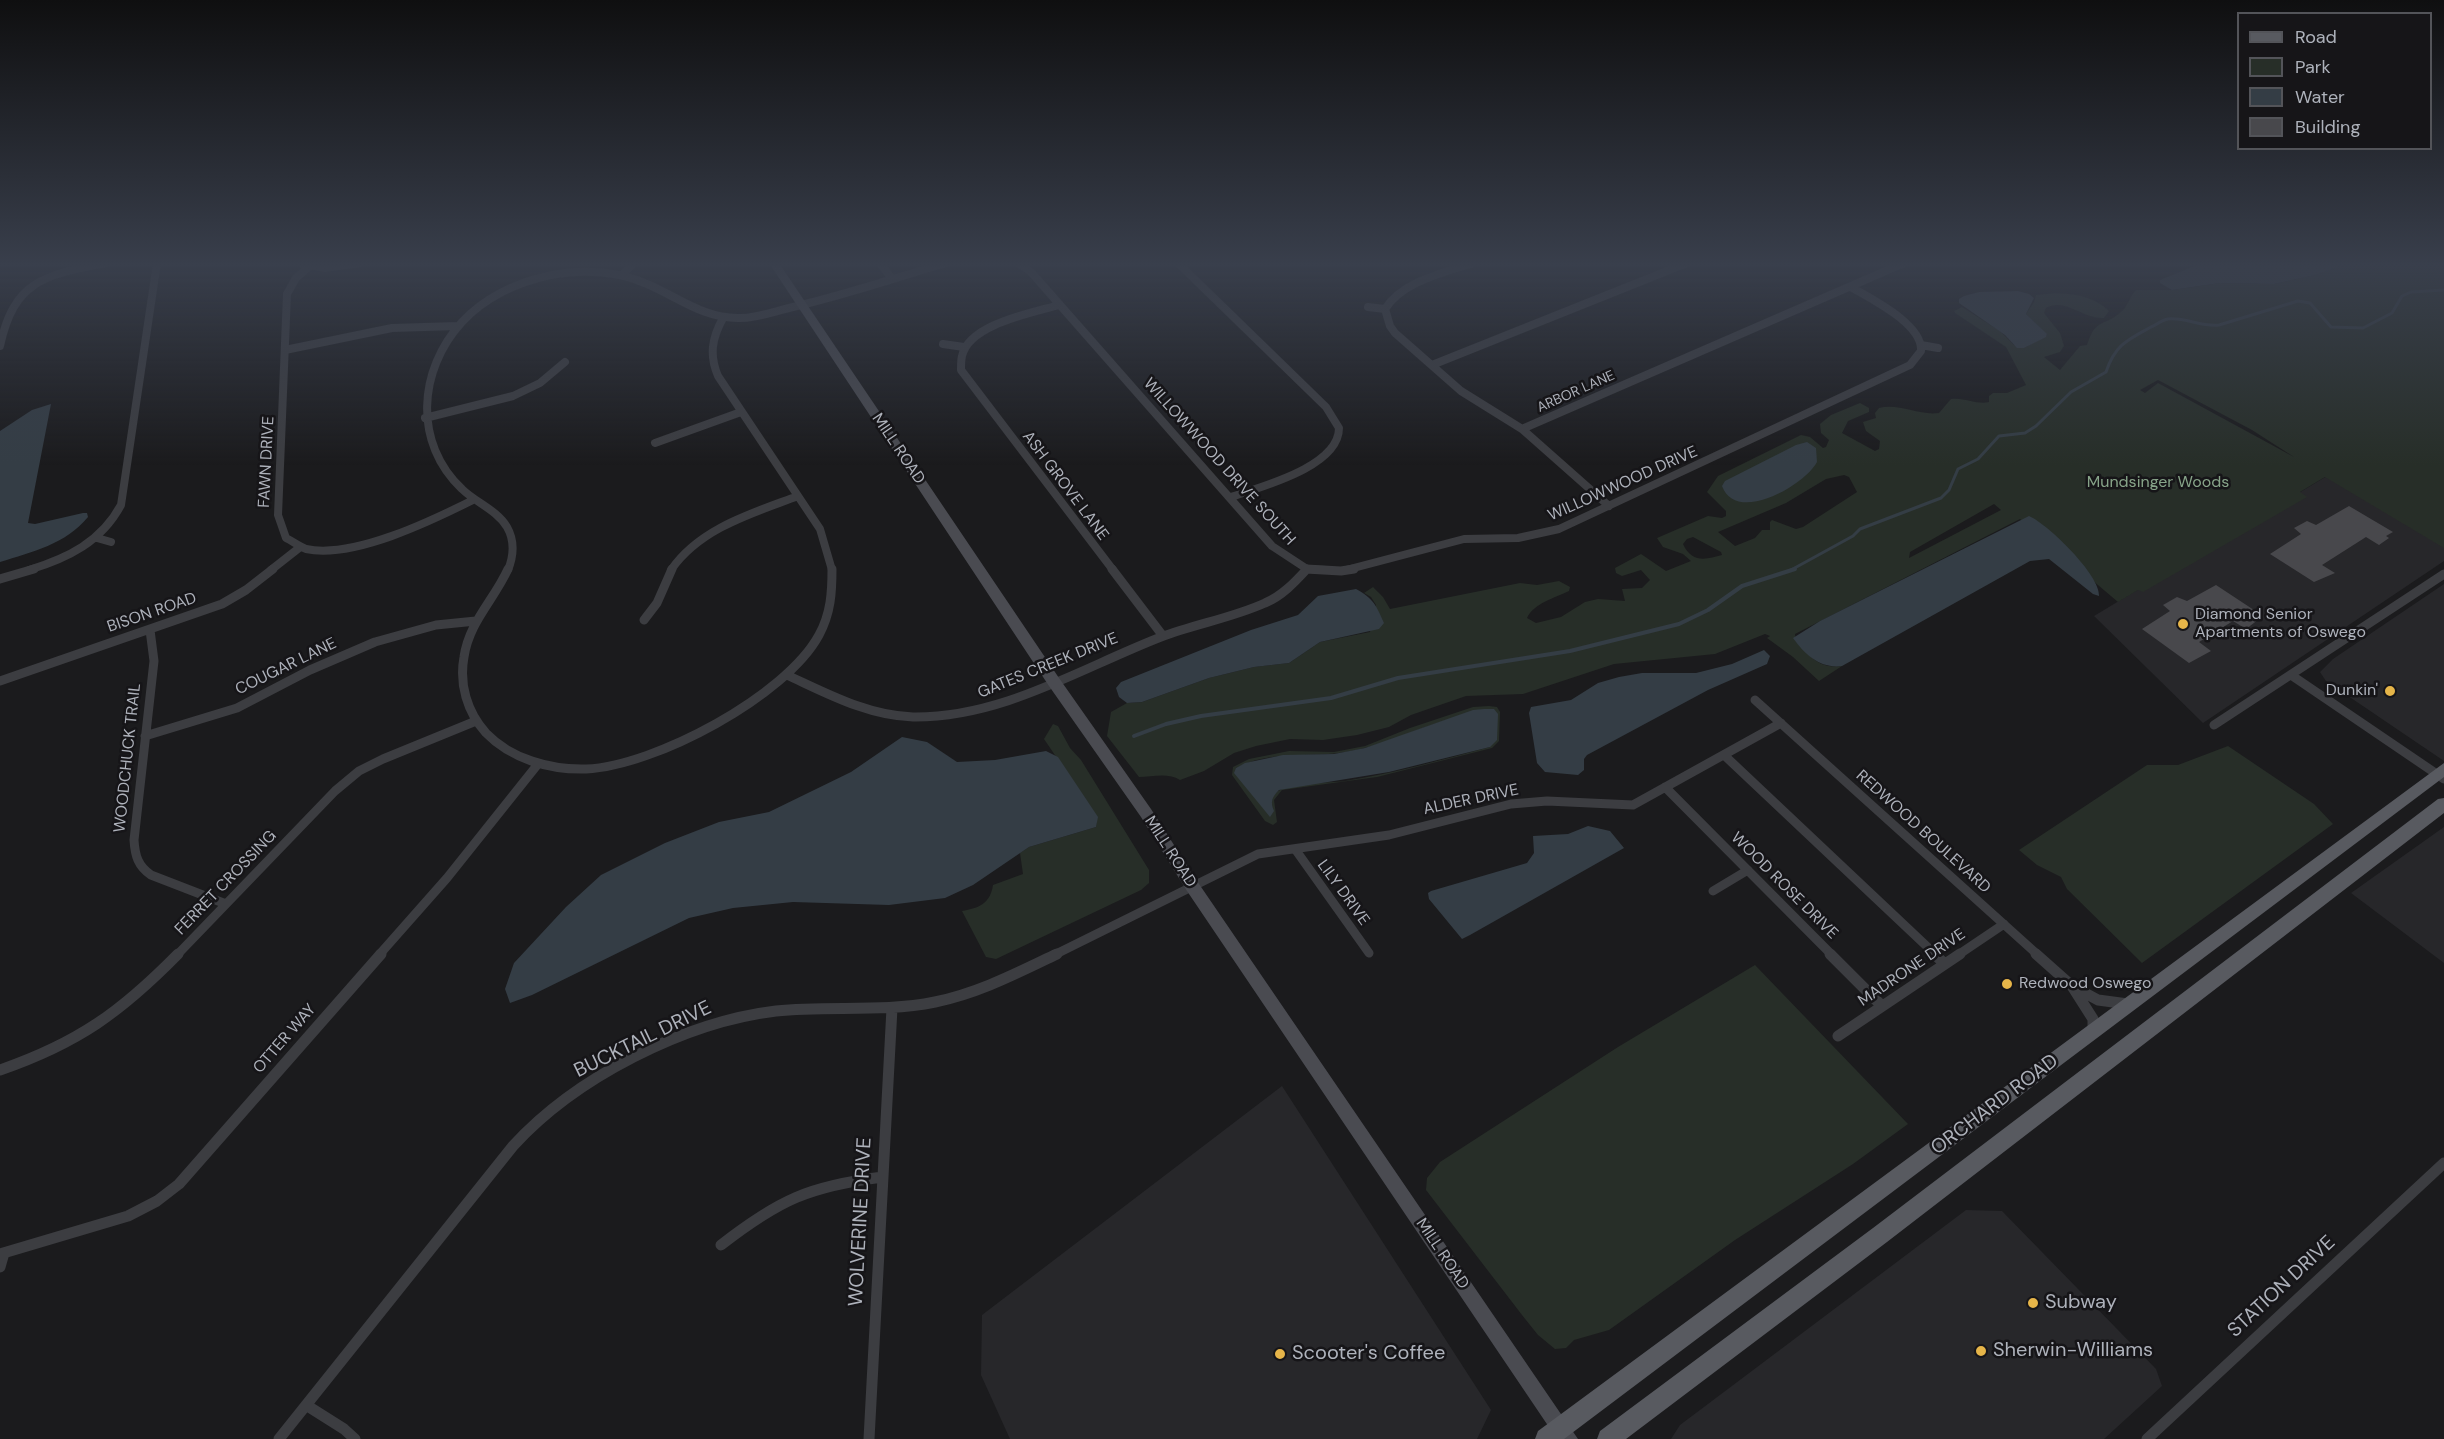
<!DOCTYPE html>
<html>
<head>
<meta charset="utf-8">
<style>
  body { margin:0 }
  #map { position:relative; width:2444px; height:1439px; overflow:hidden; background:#1b1b1d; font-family:"DM Sans",sans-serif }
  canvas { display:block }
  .legend { position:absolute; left:2237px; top:12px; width:195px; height:138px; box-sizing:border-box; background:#161518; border:2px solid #535459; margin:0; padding:8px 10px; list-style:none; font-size:18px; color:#aeb2bb }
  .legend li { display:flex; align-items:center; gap:12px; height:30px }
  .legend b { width:30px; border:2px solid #535459 }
</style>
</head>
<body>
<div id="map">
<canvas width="2444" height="1439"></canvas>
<ul class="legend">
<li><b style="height:8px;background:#585a60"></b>Road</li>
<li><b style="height:16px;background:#272e28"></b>Park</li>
<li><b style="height:16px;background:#343d45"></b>Water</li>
<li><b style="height:16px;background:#48484c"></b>Building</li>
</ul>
</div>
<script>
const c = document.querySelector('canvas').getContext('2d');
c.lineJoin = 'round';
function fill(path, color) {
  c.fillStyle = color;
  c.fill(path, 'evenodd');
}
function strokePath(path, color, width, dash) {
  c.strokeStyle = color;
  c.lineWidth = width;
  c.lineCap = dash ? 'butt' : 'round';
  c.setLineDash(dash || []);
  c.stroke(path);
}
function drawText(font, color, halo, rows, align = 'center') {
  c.font = font + ' "DM Sans",sans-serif';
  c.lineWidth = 5;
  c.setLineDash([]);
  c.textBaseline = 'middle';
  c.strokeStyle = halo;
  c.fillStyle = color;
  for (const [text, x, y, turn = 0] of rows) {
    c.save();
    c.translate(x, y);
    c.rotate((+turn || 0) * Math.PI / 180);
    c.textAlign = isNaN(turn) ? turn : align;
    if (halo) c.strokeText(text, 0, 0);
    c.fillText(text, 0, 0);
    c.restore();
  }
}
fill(new Path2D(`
  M 2327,476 L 2444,545 L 2444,561 L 2203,723 L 2094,616 Z
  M 2444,584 L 2444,761 L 2326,681 L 2320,672 L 2333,659 Z
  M 2444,827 L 2444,963 L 2351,893 Z
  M 1282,1086 L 1491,1410 L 1477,1439 L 1010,1439 L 981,1375 L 982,1315 Z
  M 1966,1210 L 2002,1211 L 2156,1369 L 2162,1386 L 2104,1439 L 1671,1439 L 1680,1425 Z`), '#27272a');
fill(new Path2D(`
  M 2349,263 L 2444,263 L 2444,548 L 2325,477 L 2300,492 L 2307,497 L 2143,592 L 2138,590 L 2118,602 L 2020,519 L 1795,634 L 1796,642 C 1812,657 1818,669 1842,666 L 1819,681 L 1793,657 L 1767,638 L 1770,636 L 1765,634 L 1715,654 L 1614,664 L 1523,694 L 1466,696 L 1411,715 L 1389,727 L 1357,735 L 1323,740 L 1290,739 L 1256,746 L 1234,753 L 1204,771 L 1180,780 C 1168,772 1152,777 1139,777 L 1107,736 L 1111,712 L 1127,703 L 1142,702 L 1209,678 L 1254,667 L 1289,663 L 1320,642 L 1370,632 L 1376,605 L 1371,597 L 1364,593 L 1373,587 L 1383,597 L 1390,609 L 1520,583 L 1537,585 L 1559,581 L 1570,587 L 1569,591 C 1555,598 1534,603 1527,618 L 1536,623 L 1561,617 L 1585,602 L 1598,599 L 1625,601 L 1622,589 L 1642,588 L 1650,580 L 1641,570 L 1622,576 L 1616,573 L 1615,568 L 1641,554 L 1666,571 L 1691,561 L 1683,554 L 1663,547 L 1657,538 L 1708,516 L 1722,518 L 1726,516 L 1726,511 L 1707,492 L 1718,476 L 1801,435 L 1810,437 L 1823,448 L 1826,447 L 1829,440 L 1821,433 L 1820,424 L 1831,415 L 1860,403 L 1869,408 L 1869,412 L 1848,421 L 1842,433 L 1875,451 L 1879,449 L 1880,441 L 1866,431 L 1863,422 L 1876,418 L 1875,413 L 1879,408 C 1899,403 1919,416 1939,413 L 1951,399 C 1964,397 1977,405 1989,402 L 1989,396 L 1993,393 L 2007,393 L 2026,385 L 2006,347 L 1955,313 L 1954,311 L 1962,307 L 2000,331 L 2014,345 L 2024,348 L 2047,335 L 2026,314 L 2034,302 L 2036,295 C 2062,292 2089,292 2109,311 L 2104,318 C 2084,320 2065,297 2046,308 L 2044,313 L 2060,333 L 2064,346 L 2060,352 L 2044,357 L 2060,370 L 2080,346 L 2087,345 C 2096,316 2105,328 2123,310 C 2129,304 2129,297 2136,290 L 2172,290 L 2220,283 L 2274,284 L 2315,275 ZM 2158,380 L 2252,430 L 2294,457 L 2158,383 L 2145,393 L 2140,390 ZM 1844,475 L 1849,477 L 1857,492 L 1803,527 L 1796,529 L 1772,520 L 1770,522 L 1770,530 L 1762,530 L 1755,538 L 1735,546 L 1718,532 L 1786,503 L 1826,479 ZM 1994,504 L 2001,510 L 1909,558 L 1910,552 ZM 1693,537 L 1721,552 L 1722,555 C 1707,559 1692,564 1683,544 L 1687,539 Z
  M 1489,706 L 1497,707 L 1500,712 L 1499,741 L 1492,748 L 1377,777 L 1282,790 L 1274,800 L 1277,822 L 1273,825 L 1265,821 L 1232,775 L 1233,767 L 1249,759 L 1289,751 L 1334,752 L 1365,746 L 1410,728 L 1473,707 ZM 1447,720 L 1490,747 C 1442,760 1394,773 1345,781 C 1325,784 1298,780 1280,790 C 1273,793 1272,798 1271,805 L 1236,768 C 1270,750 1309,758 1346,752 C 1380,747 1413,730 1447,720 Z
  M 1053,724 L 1058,726 L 1070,748 L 1081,760 L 1149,870 L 1149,883 L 1141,890 L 996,959 L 986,957 L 962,911 C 979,908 990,904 993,885 L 1023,874 L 1020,853 L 1029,847 L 1096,827 L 1097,817 L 1044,739 Z
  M 2228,746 L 2314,804 L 2333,824 L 2142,963 L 2067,889 L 2061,877 L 2037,865 L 2019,850 L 2147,765 L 2178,765 Z
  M 1755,965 L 1908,1124 L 1853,1164 L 1735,1240 L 1609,1330 L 1574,1340 L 1566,1348 L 1555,1349 L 1538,1335 L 1522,1315 L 1426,1190 L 1427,1178 L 1440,1162 L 1618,1047 Z`), '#272e28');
fill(new Path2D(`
  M 2202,263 L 2349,263 L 2315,275 L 2274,284 L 2220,283 L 2172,290 L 2160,283 L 2160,280 Z
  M 2018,291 L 2029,294 L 2034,298 L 2026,314 L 2047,334 L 2046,337 L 2024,348 L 2017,348 L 2005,335 L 1959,303 L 1959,299 L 1964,296 L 1979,292 Z
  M 51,404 L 28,523 L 35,524 L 83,513 L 87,513 L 88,517 C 66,544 32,552 0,562 L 0,431 L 32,410 Z
  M 1807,442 L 1816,448 L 1817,462 C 1805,485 1736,525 1722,486 L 1725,481 L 1796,445 Z
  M 2029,516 C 2048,524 2101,576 2099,596 L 2093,594 L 2049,559 L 2030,561 L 1842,666 C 1821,669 1805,655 1793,638 L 1820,621 Z
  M 1356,589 C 1374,599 1376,605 1384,623 L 1379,629 L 1320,642 L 1289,663 L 1254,667 L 1209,678 L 1142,702 L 1127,703 L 1119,697 L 1116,688 L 1121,682 L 1251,630 L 1298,615 L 1318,596 Z
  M 1764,650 L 1770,656 L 1767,664 L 1708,690 L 1587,755 L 1584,759 L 1584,770 L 1578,775 L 1545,772 L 1537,763 L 1529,713 L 1531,707 L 1571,700 L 1598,683 L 1619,677 L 1642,673 L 1696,673 L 1732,664 Z
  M 1484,709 L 1494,709 L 1498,714 L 1497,740 L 1490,747 L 1389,772 L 1279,790 C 1272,797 1270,802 1274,811 L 1270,817 L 1234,773 L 1236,768 L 1245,763 L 1283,755 L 1334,754 L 1365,748 L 1473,710 Z
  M 902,737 L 927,742 L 957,762 L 995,760 L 1046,751 L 1058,757 L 1098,817 L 1096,827 L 1029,847 L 973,885 L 945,898 L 889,905 L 793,902 L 733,908 L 689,918 L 532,995 L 510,1003 L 505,989 L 514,963 L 566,907 L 601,875 L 665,843 L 719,822 L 769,812 L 851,772 Z
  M 1588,826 L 1610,831 L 1624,848 L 1470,935 L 1462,939 L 1429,899 L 1428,893 L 1431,891 L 1527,863 L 1534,853 L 1533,836 L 1568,834 Z`), '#343d45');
strokePath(new Path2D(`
  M 1791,570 L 1853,536 L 1860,529 L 1941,498 L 1949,490 L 1958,469 L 1978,459 L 1999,436 L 2025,433 L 2036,426 L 2071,392 L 2106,372 C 2115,345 2127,340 2151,327 C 2156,325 2162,320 2168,319 C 2185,317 2201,327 2219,325 L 2298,301 L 2310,303 L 2331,327 L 2363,328 L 2392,313 L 2402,296 L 2411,292 L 2444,290`), '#343d45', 3);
strokePath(new Path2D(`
  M 1134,736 L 1166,724 L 1201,716 L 1331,698 L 1398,678 L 1570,651 L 1679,624 L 1708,610 L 1742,586 L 1795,569`), '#343d45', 4);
fill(new Path2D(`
  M 2349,506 L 2393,532 L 2386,536 L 2389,538 L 2379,545 L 2366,537 L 2322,565 L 2335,573 L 2314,582 L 2270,554 L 2301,534 L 2294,528 L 2307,521 L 2316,525 Z
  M 2216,585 L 2263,616 L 2246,629 L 2233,621 L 2199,642 L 2211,651 L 2189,663 L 2142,629 L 2170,611 L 2163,605 L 2177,597 L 2187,601 Z`), '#48484c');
strokePath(new Path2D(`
  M 300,263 L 325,268 L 360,263
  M 880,263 L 892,279
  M 1018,263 L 1031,272 L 1272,546 L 1307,569 L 1326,570
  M 1178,263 L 1326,407 L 1339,428 C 1339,467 1260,487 1231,497
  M 1473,263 C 1443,273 1403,281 1385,309 L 1390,326 L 1395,333 L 1461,391 L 1522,429 L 1609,506
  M 310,266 L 296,278 L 287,294 L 278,515 L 286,538 C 292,541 300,547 306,549 C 353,559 431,521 473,500
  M 622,275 L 634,263
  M 1059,305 C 1032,313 969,324 962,356 C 961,360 961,366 961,370 L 1113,570
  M 1368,307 L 1385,309
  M 723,318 C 712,338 709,355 718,376 L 820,529 L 832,570
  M 943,344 L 964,347
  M 1921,345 L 1938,348
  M 0,346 C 14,280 45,275 106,263
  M 285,350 L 392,328 L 457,326
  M 1432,365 L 1687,263
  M 425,418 L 513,396 L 540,383 L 565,362
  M 1522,429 L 1904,263
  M 655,443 L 741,412
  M 97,538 L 111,542
  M 29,570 C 68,558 101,542 121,505 L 157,263
  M 271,570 L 299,548
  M 508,570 C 514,555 515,541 507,527 C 497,510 475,502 462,489 C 413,443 418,370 462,322 C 506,275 588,258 647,284 C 678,297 704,319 740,318 C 758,318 775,311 793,307 C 845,295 895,278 946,263
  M 671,570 C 700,528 753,513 798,496
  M 1346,570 L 1464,539 L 1518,538 L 1559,529 L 1910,365 L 1921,351 C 1923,324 1871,299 1851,287`), '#3c3d41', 8);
strokePath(new Path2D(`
  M 508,569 C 494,600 469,622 464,657 C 459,684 467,712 486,733 C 511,759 550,770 586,769 C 655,766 786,696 819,635 C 831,613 832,592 832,569
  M 1112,569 L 1163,636
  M 1306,569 L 1341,571 L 1354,569
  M 0,579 L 34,569
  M 644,620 L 657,603 L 672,569
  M 150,630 L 154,661 L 134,840 C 135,856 138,866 151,875 L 226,904
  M 2291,675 L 2444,779
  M 789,676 C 828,694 869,716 913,717 C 1002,718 1081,668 1161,637 C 1195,624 1232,618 1265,603 C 1282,596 1295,582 1307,569
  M 0,681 L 222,604 L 246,590 L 273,569
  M 1755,700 L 2038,955
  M 2214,725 L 2444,574
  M 145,736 L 237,708 L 310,670 L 375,642 L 436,625 L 476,621
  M 1724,755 L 1936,955
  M 1665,787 L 1832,955
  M 1295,849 L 1369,953
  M 1713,891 L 1748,870
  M 177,955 L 335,791 L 359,771 L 383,759 L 476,721
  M 379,955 L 447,878 L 538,764
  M 1054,955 L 1258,854 L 1389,835 L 1511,804 L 1547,801 L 1633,805 L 1781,723
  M 1958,955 L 2004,924`), '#3c3d41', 9);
strokePath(new Path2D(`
  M 1830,954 L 1882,1006
  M 1934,954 L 1945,964
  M 2036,954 L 2072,986
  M 2093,1032 L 2093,1019 L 2072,986 L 2098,1000 L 2128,1004
  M 1838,1036 L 1960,954
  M 0,1070 C 78,1043 121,1012 178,954
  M 721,1245 C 779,1200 809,1186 883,1177
  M 0,1254 L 128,1216 L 157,1201 L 179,1184 L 381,954
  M 0,1267 L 4,1253
  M 306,1405 L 344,1429 L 355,1439
  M 279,1439 L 513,1146 C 575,1078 684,1022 776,1011 C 829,1005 882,1013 935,1002 C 979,993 1017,973 1057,954
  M 869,1439 L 892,1008
  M 2147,1439 L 2444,1163`), '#3c3d41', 11);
fill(new Path2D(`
  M 769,263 L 779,263 L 1059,678 L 1151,809 L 1197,881 L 1578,1439 L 1557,1439 L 1187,891 L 1141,817 L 1049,686 Z`), '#4a4b51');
fill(new Path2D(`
  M 2444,763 L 2444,777 L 1564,1439 L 1535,1439 L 1538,1431 Z
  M 2444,798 L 2444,813 L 1887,1242 L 1626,1439 L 1597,1439 L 1600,1431 L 1873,1228 L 2438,799 Z`), '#585a60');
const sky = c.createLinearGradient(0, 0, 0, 465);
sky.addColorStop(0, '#0f0f10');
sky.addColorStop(0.57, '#393f4c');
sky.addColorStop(1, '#393f4c00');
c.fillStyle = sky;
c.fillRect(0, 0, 2444, 465);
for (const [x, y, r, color] of [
  [2183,624,6,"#e6b549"],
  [2390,691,6,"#e6b549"],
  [2007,984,6,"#e6b549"],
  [2033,1303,6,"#e6b549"],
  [1981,1351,6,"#e6b549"],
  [1280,1354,6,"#e6b549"]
]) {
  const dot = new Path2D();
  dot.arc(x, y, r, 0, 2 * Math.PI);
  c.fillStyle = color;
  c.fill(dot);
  strokePath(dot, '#161518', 2);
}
drawText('14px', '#aeb2bb', '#161518', [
  ["ARBOR LANE",1576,392,-24]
]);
drawText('16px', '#aeb2bb', '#161518', [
  ["MILL ROAD",898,449,56],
  ["FAWN DRIVE",267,462,-87],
  ["WILLOWWOOD DRIVE SOUTH",1219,462,48],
  ["WILLOWWOOD DRIVE",1623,484,-24],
  ["ASH GROVE LANE",1065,486,53],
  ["BISON ROAD",152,613,-19],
  ["GATES CREEK DRIVE",1048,666,-22],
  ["COUGAR LANE",286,667,-26],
  ["WOODCHUCK TRAIL",128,758,-84],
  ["ALDER DRIVE",1471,800,-12],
  ["REDWOOD BOULEVARD",1923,832,42],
  ["MILL ROAD",1170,852,57],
  ["FERRET CROSSING",226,883,-46],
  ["WOOD ROSE DRIVE",1784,886,45],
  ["LILY DRIVE",1343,893,54],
  ["MADRONE DRIVE",1912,968,-34],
  ["OTTER WAY",285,1039,-49],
  ["MILL ROAD",1442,1254,56]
]);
drawText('16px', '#87a489', '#161518', [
  ["Mundsinger Woods",2158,483]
]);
drawText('16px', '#aeb2bb', '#161518', [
  ["Diamond Senior",2195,615],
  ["Apartments of Oswego",2195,633],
  ["Dunkin'",2378,691,"right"],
  ["Redwood Oswego",2019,984]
], 'left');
drawText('20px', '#aeb2bb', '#161518', [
  ["BUCKTAIL DRIVE",643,1040,-26],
  ["ORCHARD ROAD",1995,1105,-37],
  ["WOLVERINE DRIVE",861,1222,-87],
  ["STATION DRIVE",2282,1287,-43]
]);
drawText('20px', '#aeb2bb', '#161518', [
  ["Subway",2045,1303],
  ["Sherwin-Williams",1993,1351],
  ["Scooter's Coffee",1292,1354]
], 'left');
</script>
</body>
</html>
